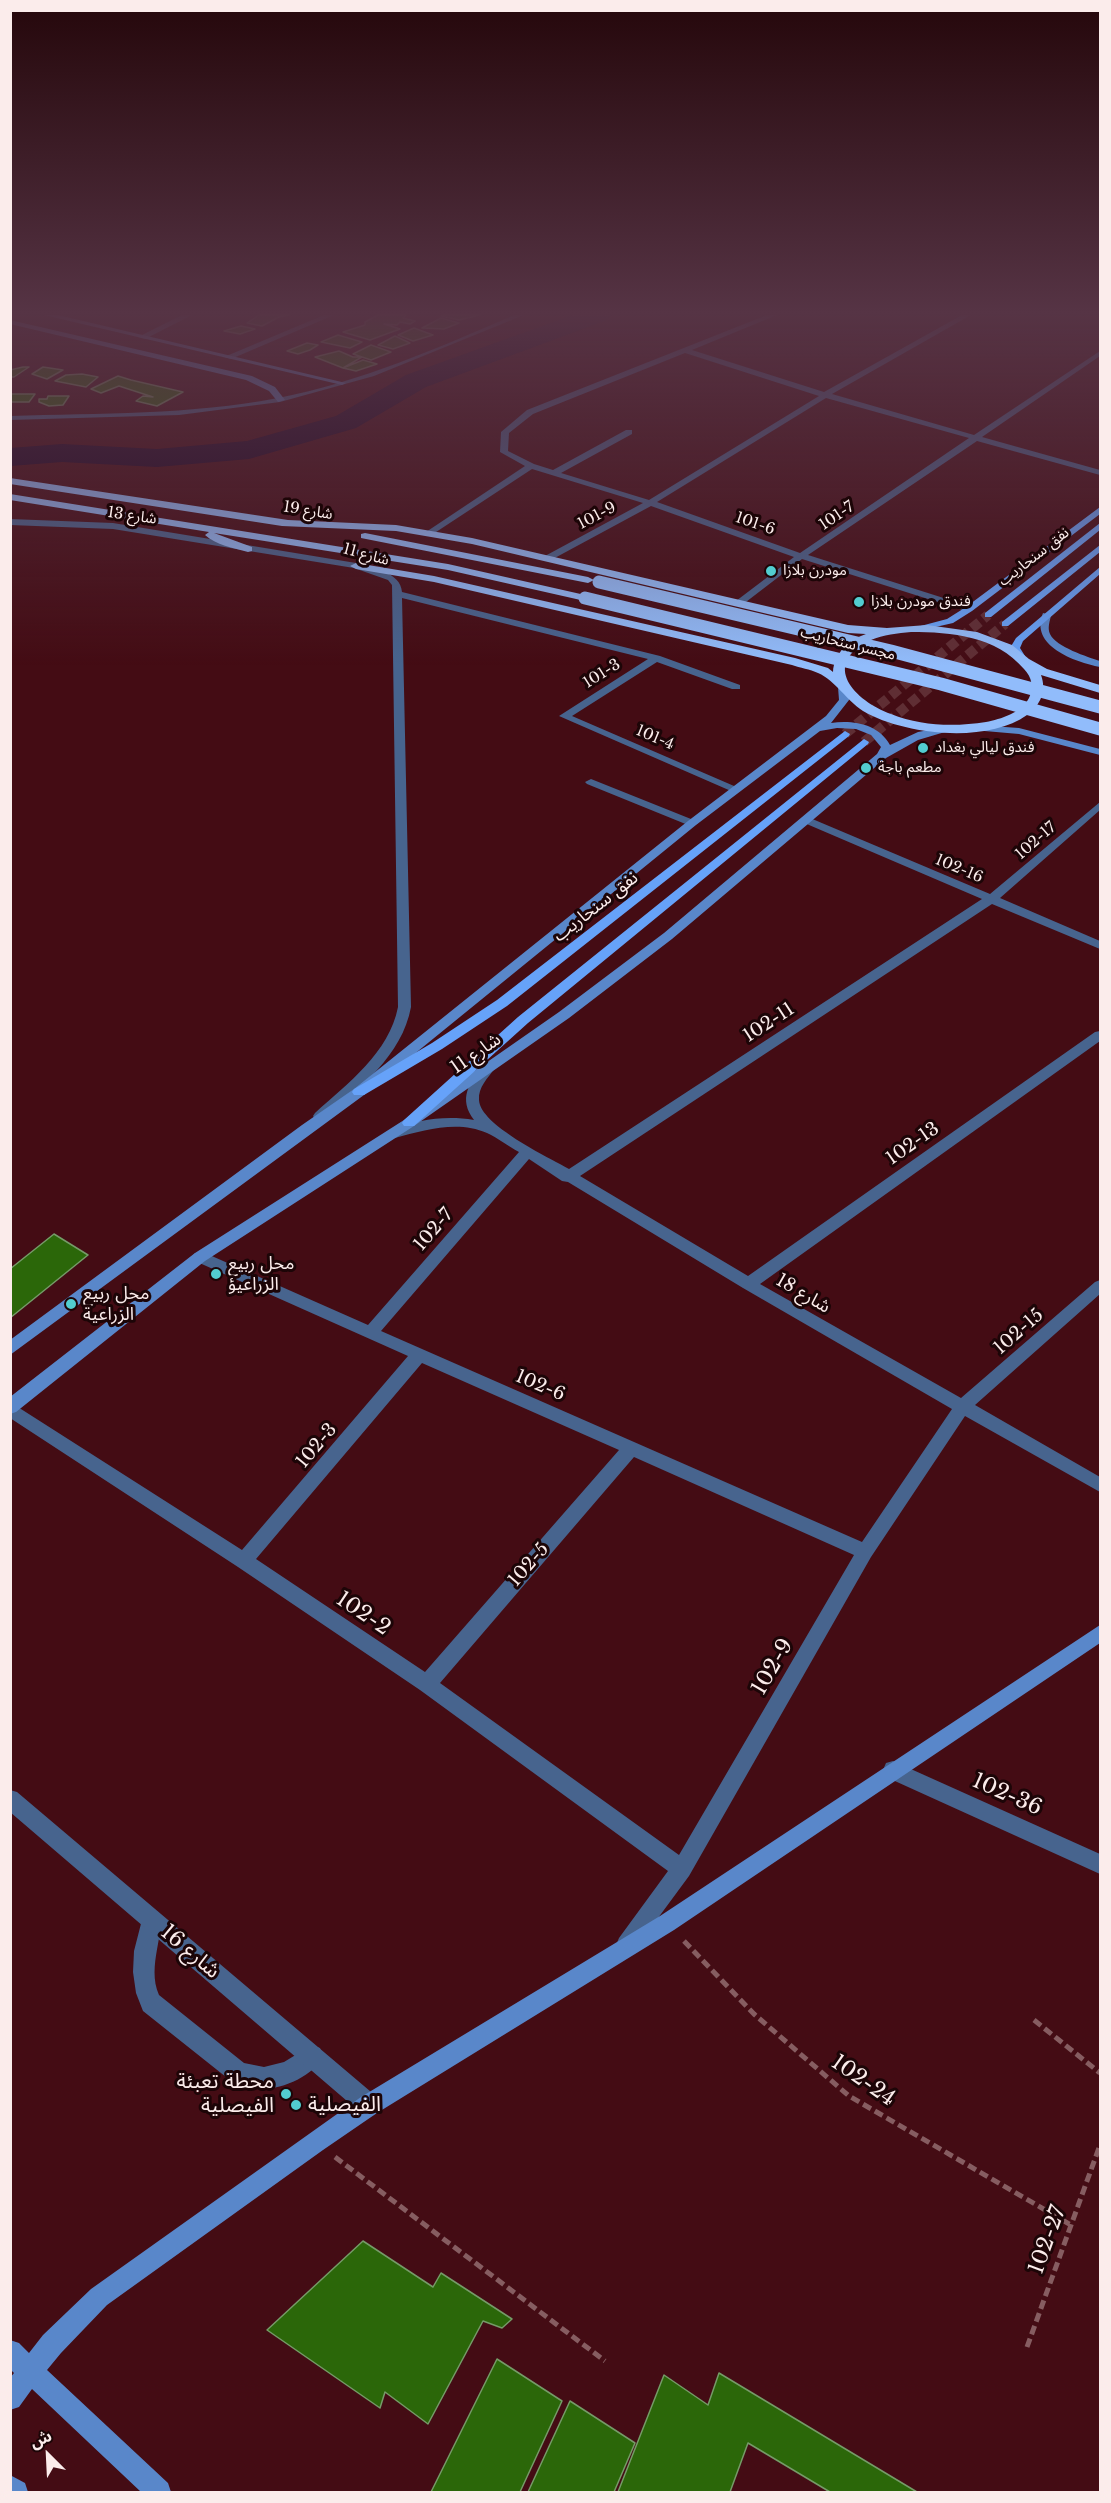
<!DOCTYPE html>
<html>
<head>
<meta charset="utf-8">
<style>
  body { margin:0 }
  #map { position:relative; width:1111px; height:2503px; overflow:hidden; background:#440c14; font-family:"Libre Baskerville","Noto Sans Arabic",serif }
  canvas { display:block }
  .frame { position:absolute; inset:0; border:12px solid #fbeceb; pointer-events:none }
  .north { position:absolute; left:18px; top:2425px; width:60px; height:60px; -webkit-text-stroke:4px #1c0507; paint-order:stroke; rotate:336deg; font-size:16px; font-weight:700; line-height:24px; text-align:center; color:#fbeceb }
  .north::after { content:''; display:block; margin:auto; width:21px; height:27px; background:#fbeceb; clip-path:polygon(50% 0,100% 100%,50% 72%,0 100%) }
</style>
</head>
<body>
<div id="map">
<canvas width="1111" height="2503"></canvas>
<div class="frame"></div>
<div class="north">ش</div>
</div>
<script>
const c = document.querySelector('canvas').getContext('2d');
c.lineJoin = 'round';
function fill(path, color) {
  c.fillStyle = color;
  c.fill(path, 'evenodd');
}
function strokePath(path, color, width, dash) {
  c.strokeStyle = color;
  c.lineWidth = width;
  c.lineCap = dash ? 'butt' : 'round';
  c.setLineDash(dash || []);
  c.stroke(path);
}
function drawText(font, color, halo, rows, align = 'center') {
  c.font = font + ' "Libre Baskerville","Noto Sans Arabic",serif';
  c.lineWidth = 6;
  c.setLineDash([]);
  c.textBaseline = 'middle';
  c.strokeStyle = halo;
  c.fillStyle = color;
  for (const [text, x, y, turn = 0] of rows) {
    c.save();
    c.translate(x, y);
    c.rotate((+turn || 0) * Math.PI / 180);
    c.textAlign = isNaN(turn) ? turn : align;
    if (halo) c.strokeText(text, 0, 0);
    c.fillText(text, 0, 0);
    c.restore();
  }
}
fill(new Path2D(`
  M 573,315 L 610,315 L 607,320 L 426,387 L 356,428 L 249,459 L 157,467 L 62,462 L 10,466 L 10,448 L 62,444 L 157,449 L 247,441 L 336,416 L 406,375 Z`), '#1b0422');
const building = new Path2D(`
  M 259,315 L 290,315 L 279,317 L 262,326 L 247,323 Z
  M 378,315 L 406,315 L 403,318 L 415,321 L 410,324 L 400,322 L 397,325 L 384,324 L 400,329 L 370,340 L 343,332 L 365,325 L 365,322 Z
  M 480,315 L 459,320 L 441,316 L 444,315 Z
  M 441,318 L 459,323 L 444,329 L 422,328 Z
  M 241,326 L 255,329 L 240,334 L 224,331 Z
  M 414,328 L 433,335 L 413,341 L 398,335 Z
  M 338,335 L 362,342 L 350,348 L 321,342 Z
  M 395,336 L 410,343 L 393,349 L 378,345 Z
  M 307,343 L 318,345 L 310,350 L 298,354 L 287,351 Z
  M 371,345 L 391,352 L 371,360 L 353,354 Z
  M 339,351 L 353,357 L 362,357 L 343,368 L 315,357 Z
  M 363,360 L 377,364 L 356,371 L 343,368 Z
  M 23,367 L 29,367 L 14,377 L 10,377 L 10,370 Z
  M 43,367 L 63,370 L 47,379 L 32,374 Z
  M 82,374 L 98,377 L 86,387 L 55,381 L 66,375 Z
  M 118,376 L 131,380 L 183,392 L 157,406 L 136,401 L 143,396 L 153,397 L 119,386 L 101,393 L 91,389 Z
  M 10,394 L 35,394 L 29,402 L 10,402 Z
  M 48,396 L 69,396 L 63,405 L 49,406 L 39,402 L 39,399 L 47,399 Z
  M 54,1234 L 88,1255 L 10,1318 L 10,1269 Z
  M 363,2241 L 433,2287 L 441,2273 L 512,2319 L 502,2328 L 483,2321 L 428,2424 L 385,2392 L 380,2408 L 267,2330 Z
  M 497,2359 L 562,2401 L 520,2492 L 431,2492 Z
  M 719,2373 L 917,2492 L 830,2492 L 748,2443 L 730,2492 L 618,2492 L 664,2375 L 708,2405 Z
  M 570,2401 L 635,2443 L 614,2492 L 528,2492 Z`);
fill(building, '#2b6709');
strokePath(building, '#759b68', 1.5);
strokePath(new Path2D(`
  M 845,734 L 988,615
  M 864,742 L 1005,624`), '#5f2e34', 10, [10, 5]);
strokePath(new Path2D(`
  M 684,1941 L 754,2014 L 849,2096 L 1071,2225
  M 1034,2020 L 1100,2073
  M 335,2157 L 605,2361
  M 1027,2347 L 1100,2145`), '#865d61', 5, [9, 4.5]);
fill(new Path2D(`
  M 591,779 L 696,821 L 698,823 L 692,826 L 688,825 L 587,784 L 585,782 Z
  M 893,1761 L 1100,1854 L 1100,1874 L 886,1777 L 883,1770 L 886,1763 Z
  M 151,1909 L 158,1912 C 167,1932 146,1965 159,1995 L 244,2063 L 264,2067 L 284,2062 L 312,2045 L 320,2048 L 323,2056 C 315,2075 283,2089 263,2089 C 253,2089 241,2085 231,2081 L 143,2011 L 136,1993 L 133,1972 L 134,1951 L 144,1912 Z`), '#47648e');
fill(new Path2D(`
  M 182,315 L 192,315 L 145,339 L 138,337 Z
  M 324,315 L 334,315 L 231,359 L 224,357 Z
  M 514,315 L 524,315 L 374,376 L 280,402 L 179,415 L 10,420 L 10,416 C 100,413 190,415 278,398 C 360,382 438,348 514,315 Z
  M 767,315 L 777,315 L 692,350 L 824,392 L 962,315 L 971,315 L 832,394 L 974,435 L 1100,351 L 1100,356 L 982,437 L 1100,470 L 1100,475 L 977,441 L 808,555 L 972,607 L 974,609 L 969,612 L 802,559 L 742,605 L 736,605 L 736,601 L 794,557 L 651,506 L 551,560 L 545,560 L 545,556 L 643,503 L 532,469 L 430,536 L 423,534 L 525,466 L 500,452 L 501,432 L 527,410 ZM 685,353 L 819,396 L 649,500 L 561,473 L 632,434 L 632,430 L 626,430 L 553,470 L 534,464 L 508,451 L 509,433 L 533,414 ZM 826,398 L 969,438 L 800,553 L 657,502 Z
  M 10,519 L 113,523 L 356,563 C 372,568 401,572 402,592 L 660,656 L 740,685 L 740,689 L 732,689 L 657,662 L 572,716 L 741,789 L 739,791 L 731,791 L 559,716 L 648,659 L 402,598 L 411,1007 C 402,1056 359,1088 325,1119 L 315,1119 L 313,1116 L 315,1113 C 348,1083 389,1053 398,1007 L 392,585 L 388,580 L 354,568 L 113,529 L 10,525 Z
  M 1100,802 L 1100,810 L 1000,898 L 1100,941 L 1100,949 L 992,904 L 580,1176 L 748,1276 L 1095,1032 L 1100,1031 L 1100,1041 L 760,1284 L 961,1398 L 1095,1282 L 1100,1280 L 1100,1294 L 975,1405 L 1100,1477 L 1100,1492 L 965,1416 L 871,1557 L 689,1876 L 633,1952 L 626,1955 L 619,1952 L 616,1945 L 619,1938 L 668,1871 L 420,1690 L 238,1567 L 10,1418 L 10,1402 L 242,1550 L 408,1356 L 195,1261 L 192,1257 L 195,1253 L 205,1253 L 368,1325 L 519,1152 C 508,1146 498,1138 487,1133 C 458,1120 424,1130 395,1138 L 388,1133 L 390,1130 C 418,1120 444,1115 474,1120 C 458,1099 469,1083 483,1065 L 488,1063 L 495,1068 C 488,1078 478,1087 479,1100 C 480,1125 548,1157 569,1169 L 982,899 L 802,822 L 802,818 L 810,818 L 990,894 ZM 529,1159 L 562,1181 L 568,1182 L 743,1288 L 952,1409 L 862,1542 L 381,1331 ZM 422,1363 L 619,1450 L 425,1672 L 256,1559 ZM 634,1457 L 854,1555 L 679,1855 L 440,1683 Z
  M 10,1790 L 17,1792 L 377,2097 L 380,2105 L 377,2113 L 369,2116 L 361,2113 L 10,1812 Z`), '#47648e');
fill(new Path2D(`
  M 44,315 L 58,315 L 346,383 L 342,385 Z
  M 10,320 L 252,376 L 275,387 L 285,400 L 278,402 L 269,391 L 246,380 L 10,324 Z
  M 1043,613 L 1051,615 C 1050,621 1047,628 1050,634 C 1056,647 1088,657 1100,661 L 1100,667 C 1075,662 1029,646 1043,613 Z
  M 843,684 L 848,687 L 849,700 L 831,723 C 854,720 878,724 890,745 L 918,732 L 950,726 L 955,729 L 918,740 L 886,758 L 672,939 L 569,1018 L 414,1126 L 205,1261 L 16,1412 L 10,1414 L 10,1397 L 195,1253 L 404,1120 L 559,1012 L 664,933 L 877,754 L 881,747 L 871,735 L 856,729 L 837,728 L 820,731 L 696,825 L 364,1095 L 10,1355 L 10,1340 L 302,1125 L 354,1089 L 688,821 L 826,716 L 839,700 L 838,687 Z
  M 977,725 L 1019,728 L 1100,749 L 1100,755 L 1019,734 L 973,730 L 972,728 Z
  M 1100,1625 L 1100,1643 L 674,1930 L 377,2113 L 323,2150 L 107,2305 L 61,2353 L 47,2370 L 168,2483 L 171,2492 L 141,2492 L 32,2389 L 19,2407 L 10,2410 L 10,2378 L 14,2373 L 10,2369 L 10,2340 L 19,2343 L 29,2353 L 43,2335 L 91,2289 L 361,2097 L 660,1916 Z
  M 10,2475 L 25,2483 L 28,2492 L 10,2492 Z`), '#5987ca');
fill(new Path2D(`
  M 1100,507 L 1100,514 L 972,611 L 953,623 L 918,631 L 913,628 L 947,619 L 966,607 Z
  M 1100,523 L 1100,530 L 991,617 L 985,617 L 985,613 Z
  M 1100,545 L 1100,552 L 1008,626 L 1002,626 L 1002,622 Z
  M 1100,567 L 1100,574 L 1023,641 L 1020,648 L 1025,656 L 1016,658 L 1010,648 L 1016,638 Z
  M 845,731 L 850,734 L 849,736 L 507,1006 L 442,1049 L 364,1095 L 354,1095 L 352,1092 L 354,1089 L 432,1043 L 497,1000 Z
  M 864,739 L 869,742 L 868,744 L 528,1023 L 414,1126 L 404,1126 L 402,1123 L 404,1120 L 518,1017 Z`), '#66a2f9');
fill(new Path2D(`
  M 10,478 L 288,520 L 396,525 L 472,538 L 848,625 L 887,628 L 927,625 L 977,632 L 1012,645 L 1029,659 L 1047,669 L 1100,685 L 1100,693 L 1041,675 C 1047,691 1040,706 1027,715 C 987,744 904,735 863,711 C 846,700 836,681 818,673 C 810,669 800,668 792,665 L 434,582 L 356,569 L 350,566 L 356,563 L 434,576 L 795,658 L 828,668 L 833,672 C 834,653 849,640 866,634 L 848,633 L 472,544 L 396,531 L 282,526 L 10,484 ZM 911,632 C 952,632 996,636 1024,669 C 1032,677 1034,688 1029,698 C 1021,713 1001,719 986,722 C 954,727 921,726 891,714 C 855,701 819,664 871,640 C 883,635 898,633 911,632 Z
  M 10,494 L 448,564 L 585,595 L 591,598 L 585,601 L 448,570 L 214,533 L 252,547 L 252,551 L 248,552 C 233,548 216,545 205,535 L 209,532 L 10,500 Z
  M 365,533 L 588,577 L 594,580 L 588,583 L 361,538 L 361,534 Z`), '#91bcfb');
strokePath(new Path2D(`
  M 599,582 L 891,651 L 1100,707
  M 585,598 L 941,684 L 1100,729`), '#91bcfb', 13);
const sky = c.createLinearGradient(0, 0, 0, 666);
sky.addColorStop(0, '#25070b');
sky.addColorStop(0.47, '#563445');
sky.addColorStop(1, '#56344500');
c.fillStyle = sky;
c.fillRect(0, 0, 1111, 666);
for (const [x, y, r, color] of [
  [771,571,6,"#52cdd0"],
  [859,602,6,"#52cdd0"],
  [923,748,6,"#52cdd0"],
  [866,768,6,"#52cdd0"],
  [216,1274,6,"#52cdd0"],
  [71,1304,6,"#52cdd0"],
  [286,2094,6,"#52cdd0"],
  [296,2105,6,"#52cdd0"]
]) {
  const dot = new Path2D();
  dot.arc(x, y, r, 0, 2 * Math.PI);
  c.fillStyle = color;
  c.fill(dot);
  strokePath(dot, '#1c0507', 2);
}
drawText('15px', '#fbeceb', '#1c0507', [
  ["شارع 19",308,511,9],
  ["شارع 13",132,516,8],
  ["101-9",597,516,-28],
  ["101-7",837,516,-34],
  ["101-6",755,524,19],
  ["شارع 11",366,555,15],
  ["نفق سنحاريب",1034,557,-38],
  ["مجسر سنحاريب",848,644,14],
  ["101-3",602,674,-32],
  ["101-4",655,738,23],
  ["102-17",1036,841,-41],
  ["102-16",959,869,23]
]);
drawText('15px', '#fbeceb', '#1c0507', [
  ["مودرن بلازا",783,571],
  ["فندق مودرن بلازا",871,602],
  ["فندق ليالي بغداد",935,748],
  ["مطعم باجة",878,768]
], 'left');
drawText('18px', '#fbeceb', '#1c0507', [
  ["نفق سنحاريب",596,907,-38],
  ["102-11",769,1023,-33],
  ["شارع 11",476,1054,-35],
  ["102-13",913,1144,-35],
  ["102-7",434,1230,-49],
  ["شارع 18",803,1294,30],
  ["102-15",1019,1332,-41],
  ["102-6",540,1386,23],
  ["102-3",317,1446,-50],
  ["102-5",529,1565,-49]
]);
drawText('18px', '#fbeceb', '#1c0507', [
  ["محل ربيع",228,1264],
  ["الزراعيؤ",228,1285],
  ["محل ربيع",83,1294],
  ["الزراعية",83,1315]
], 'left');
drawText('21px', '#fbeceb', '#1c0507', [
  ["102-2",363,1614,34],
  ["102-9",773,1667,-60],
  ["102-36",1007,1795,24],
  ["شارع 16",190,1952,40],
  ["102-24",863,2081,35],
  ["102-27",1048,2240,-70]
]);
drawText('21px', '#fbeceb', '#1c0507', [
  ["محطة تعبئة",274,2082],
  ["الفيصلية",274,2106],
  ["الفيصلية",308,2105,"left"]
], 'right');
</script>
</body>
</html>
